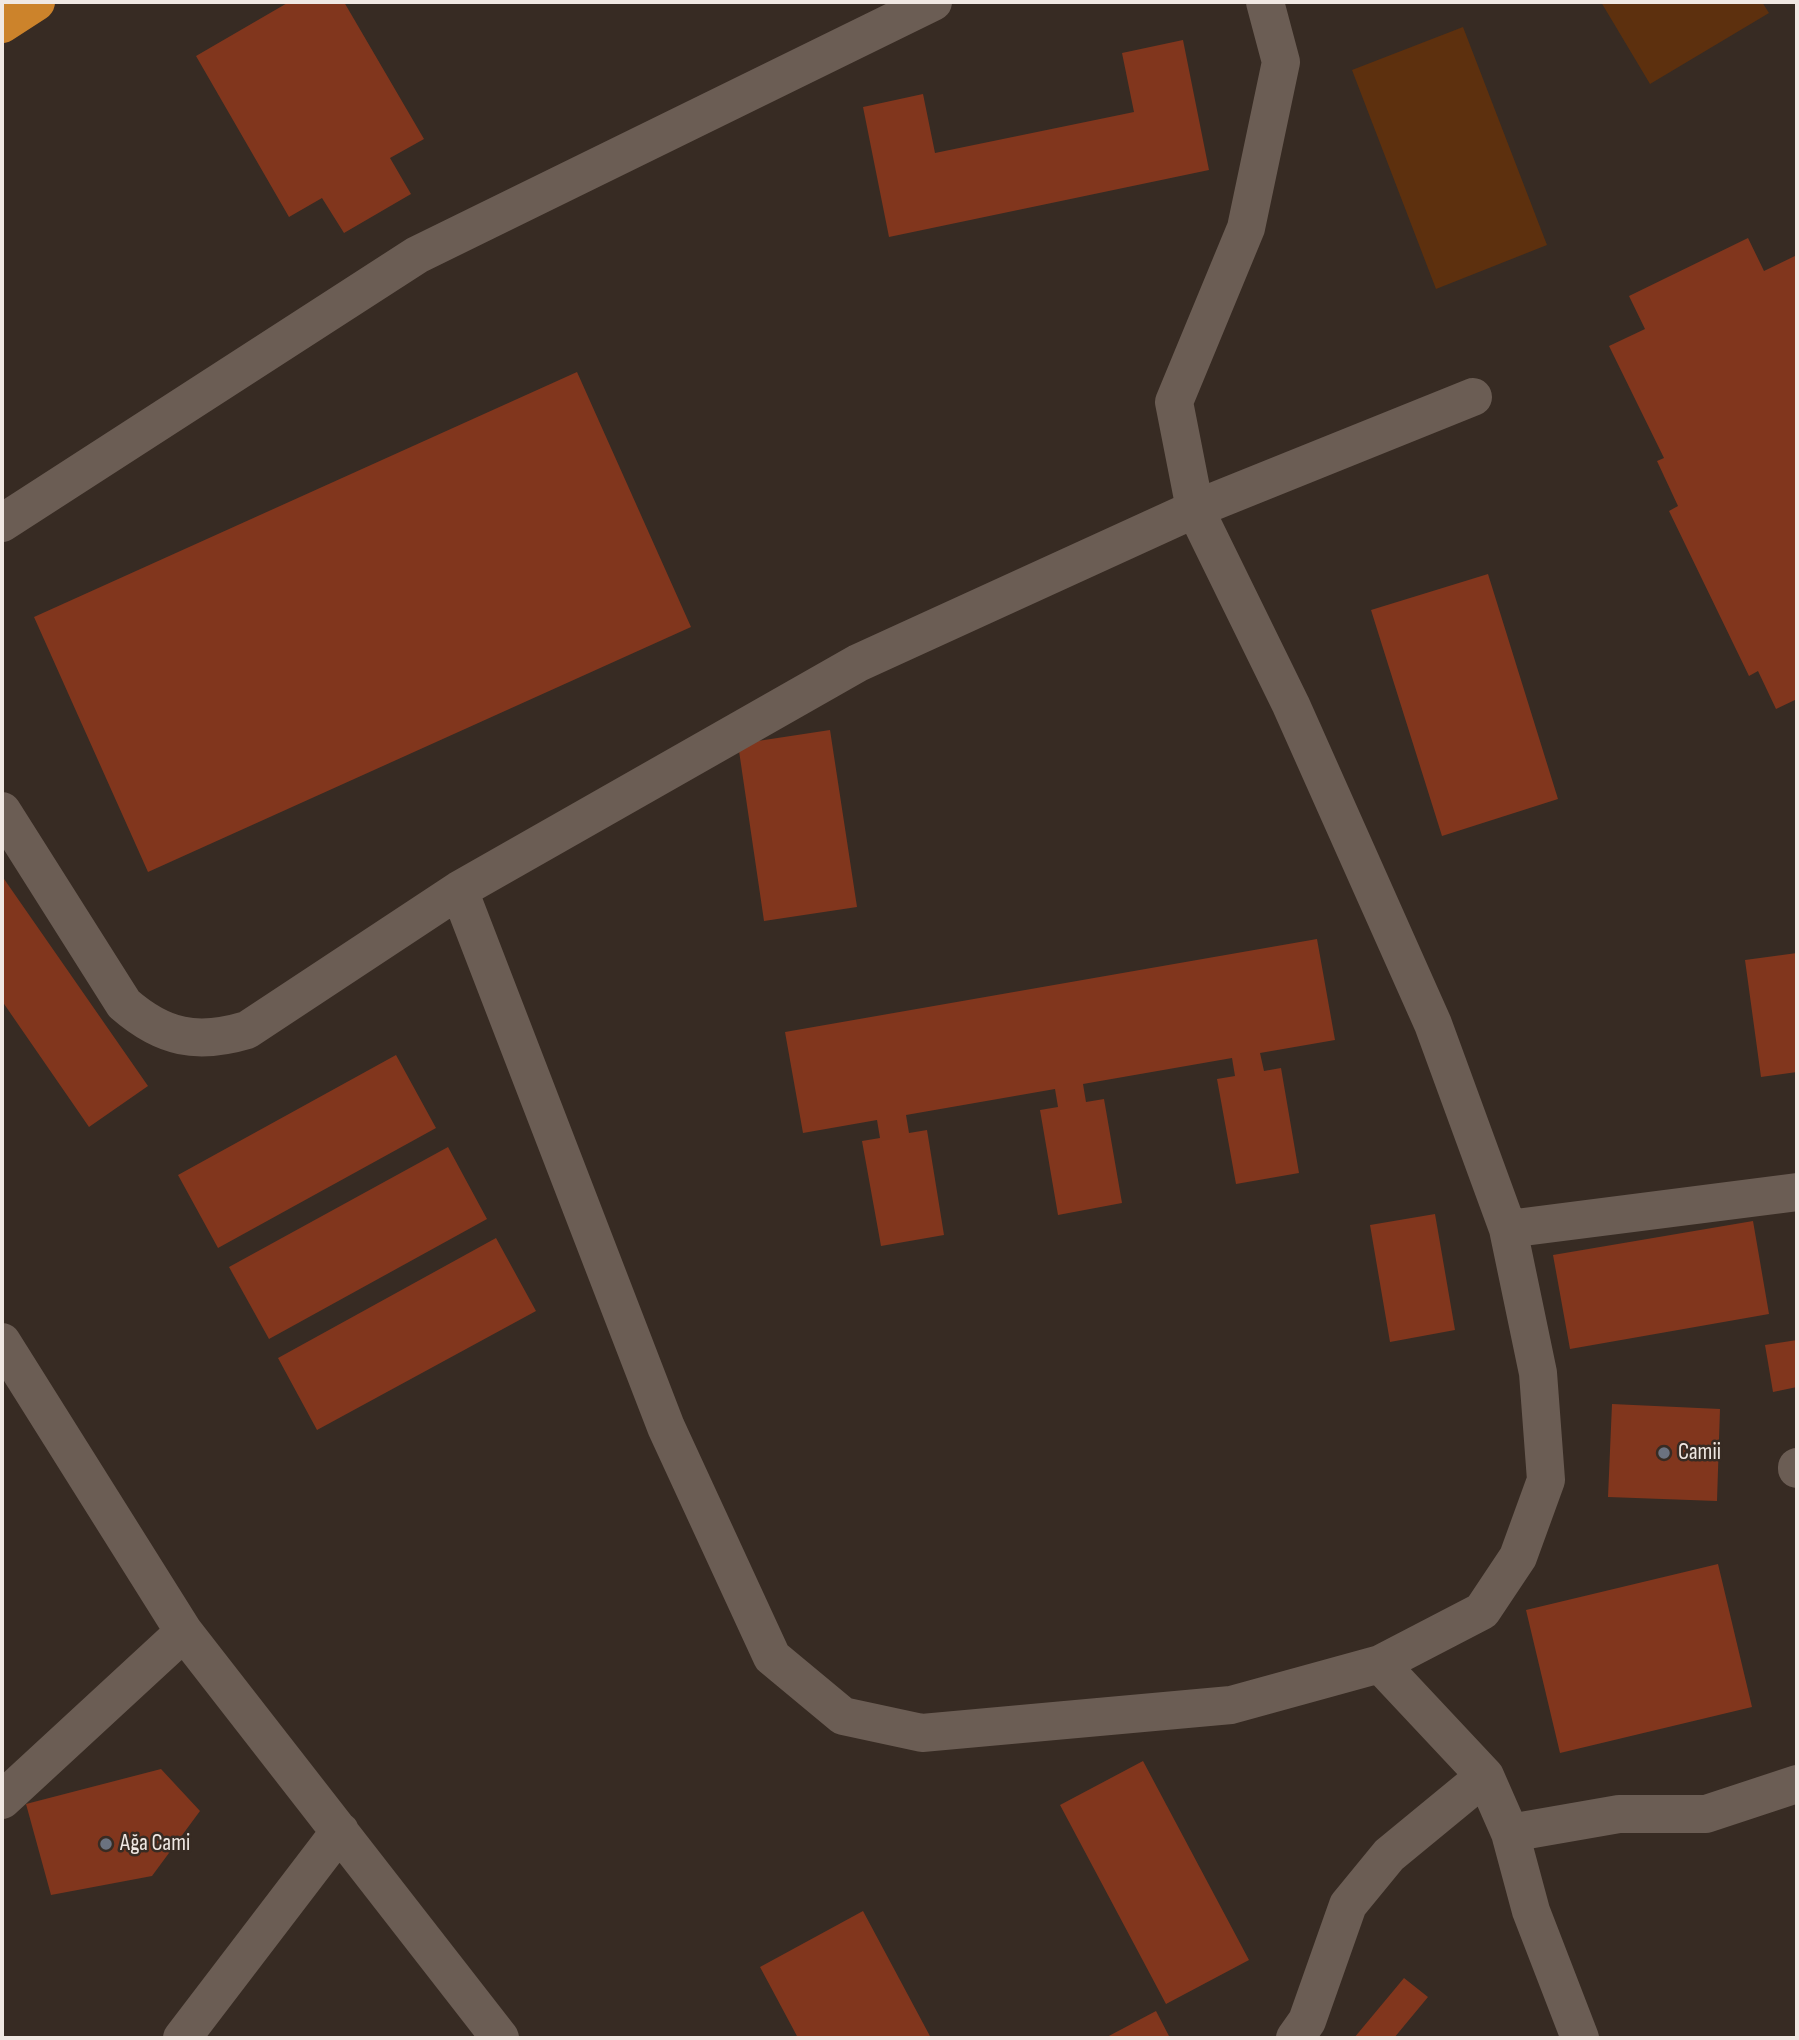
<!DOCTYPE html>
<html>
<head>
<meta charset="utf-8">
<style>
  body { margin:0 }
  #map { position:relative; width:1799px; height:2040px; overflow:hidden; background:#372b23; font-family:"Sofia Sans Condensed",sans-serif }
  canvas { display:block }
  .frame { position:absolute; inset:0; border:4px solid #f0e8e3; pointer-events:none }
</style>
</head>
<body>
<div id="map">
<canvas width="1799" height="2040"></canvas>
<div class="frame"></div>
</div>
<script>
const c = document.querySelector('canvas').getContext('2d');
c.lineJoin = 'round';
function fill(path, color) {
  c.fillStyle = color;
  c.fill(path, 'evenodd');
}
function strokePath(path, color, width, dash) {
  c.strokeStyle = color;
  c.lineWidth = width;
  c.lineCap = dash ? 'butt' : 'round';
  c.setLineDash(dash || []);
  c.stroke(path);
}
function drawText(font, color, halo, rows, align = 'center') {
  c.font = font + ' "Sofia Sans Condensed",sans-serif';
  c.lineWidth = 5;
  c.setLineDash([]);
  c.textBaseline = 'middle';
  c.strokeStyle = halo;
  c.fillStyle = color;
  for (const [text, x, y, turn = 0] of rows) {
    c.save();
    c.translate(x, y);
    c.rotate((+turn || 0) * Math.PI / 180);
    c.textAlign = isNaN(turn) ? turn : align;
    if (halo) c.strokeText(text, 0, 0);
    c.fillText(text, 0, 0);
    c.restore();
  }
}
fill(new Path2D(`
  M 1601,2 L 1762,2 L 1769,13 L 1650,84 Z
  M 1463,27 L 1547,245 L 1436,289 L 1352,70 Z`), '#5d300e');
fill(new Path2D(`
  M 289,2 L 344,2 L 424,139 L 390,158 L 411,194 L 344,233 L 322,198 L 289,217 L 196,56 Z
  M 1183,40 L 1209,170 L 889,237 L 863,107 L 923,94 L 935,153 L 1134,112 L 1122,53 Z
  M 1748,238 L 1764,271 L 1797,255 L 1797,699 L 1776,709 L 1758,671 L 1749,676 L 1669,511 L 1678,506 L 1657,461 L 1664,458 L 1609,346 L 1645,329 L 1629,296 Z
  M 577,372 L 691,627 L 148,872 L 34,617 Z
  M 1488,574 L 1558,799 L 1442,836 L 1371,610 Z
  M 830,730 L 857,907 L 764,921 L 738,744 Z
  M 2,876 L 148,1086 L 89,1127 L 2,1001 Z
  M 1317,939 L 1335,1040 L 1260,1053 L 1264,1071 L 1281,1068 L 1299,1173 L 1236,1184 L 1217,1079 L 1235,1076 L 1232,1058 L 1083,1084 L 1086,1102 L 1104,1099 L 1122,1203 L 1058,1215 L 1040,1110 L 1058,1107 L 1055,1089 L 906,1115 L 909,1133 L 927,1130 L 944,1235 L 881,1246 L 862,1141 L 880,1138 L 877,1120 L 803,1133 L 785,1032 Z
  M 1797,953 L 1797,1072 L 1761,1077 L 1745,960 Z
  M 396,1055 L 436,1128 L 218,1248 L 178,1175 Z
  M 448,1147 L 487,1219 L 269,1339 L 229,1267 Z
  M 1435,1214 L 1455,1330 L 1390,1342 L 1370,1225 Z
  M 1753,1221 L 1769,1314 L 1570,1349 L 1553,1255 Z
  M 496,1238 L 536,1311 L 317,1430 L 278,1358 Z
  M 1797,1340 L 1797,1387 L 1773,1392 L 1765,1345 Z
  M 1612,1404 L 1720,1409 L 1717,1501 L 1608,1497 Z
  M 1718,1564 L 1752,1707 L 1560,1753 L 1526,1610 Z
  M 1143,1761 L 1249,1960 L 1166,2004 L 1060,1805 Z
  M 161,1769 L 200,1811 L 152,1876 L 51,1895 L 26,1804 Z
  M 863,1911 L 931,2038 L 798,2038 L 760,1967 Z
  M 1404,1978 L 1428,1997 L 1394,2038 L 1354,2038 Z
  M 1156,2011 L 1170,2038 L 1105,2038 Z`), '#81361d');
strokePath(new Path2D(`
  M 2,523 L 417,255 L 933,2
  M 2,811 L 124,1004 C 163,1038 197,1045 247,1030 L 459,890 L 858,663 L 1195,509 L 1473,397
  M 459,890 L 666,1427 L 772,1657 L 843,1716 L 922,1733 L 1231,1705 L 1380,1664 L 1482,1611 L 1518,1557 L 1546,1480 L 1538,1373 L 1508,1229 L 1433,1024 L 1291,705 L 1195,509 L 1174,402 L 1246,228 L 1281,62 L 1265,2
  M 1508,1229 L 1797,1192
  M 2,1342 L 184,1632 L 500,2038
  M 1797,1467 L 1797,1469
  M 1380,1664 L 1485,1776 L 1510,1833 L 1619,1814 L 1706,1814 L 1797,1784
  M 2,1800 L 184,1632
  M 1510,1833 L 1531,1911 L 1580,2038
  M 182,2038 L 340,1831
  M 1295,2038 L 1307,2021 L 1348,1905 L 1389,1855 L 1485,1776`), '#6b5d54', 38);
strokePath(new Path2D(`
  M 2,24 L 36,2`), '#cc832b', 38);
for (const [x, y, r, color] of [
  [1664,1453,7,"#6b7280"],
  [106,1844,7,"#6b7280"]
]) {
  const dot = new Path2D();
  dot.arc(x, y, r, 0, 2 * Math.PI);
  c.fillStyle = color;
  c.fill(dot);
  strokePath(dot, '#372b23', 2.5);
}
drawText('23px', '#f0e8e3', '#372b23', [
  ["Camii",1678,1453],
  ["Ağa Cami",120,1844]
], 'left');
</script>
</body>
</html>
